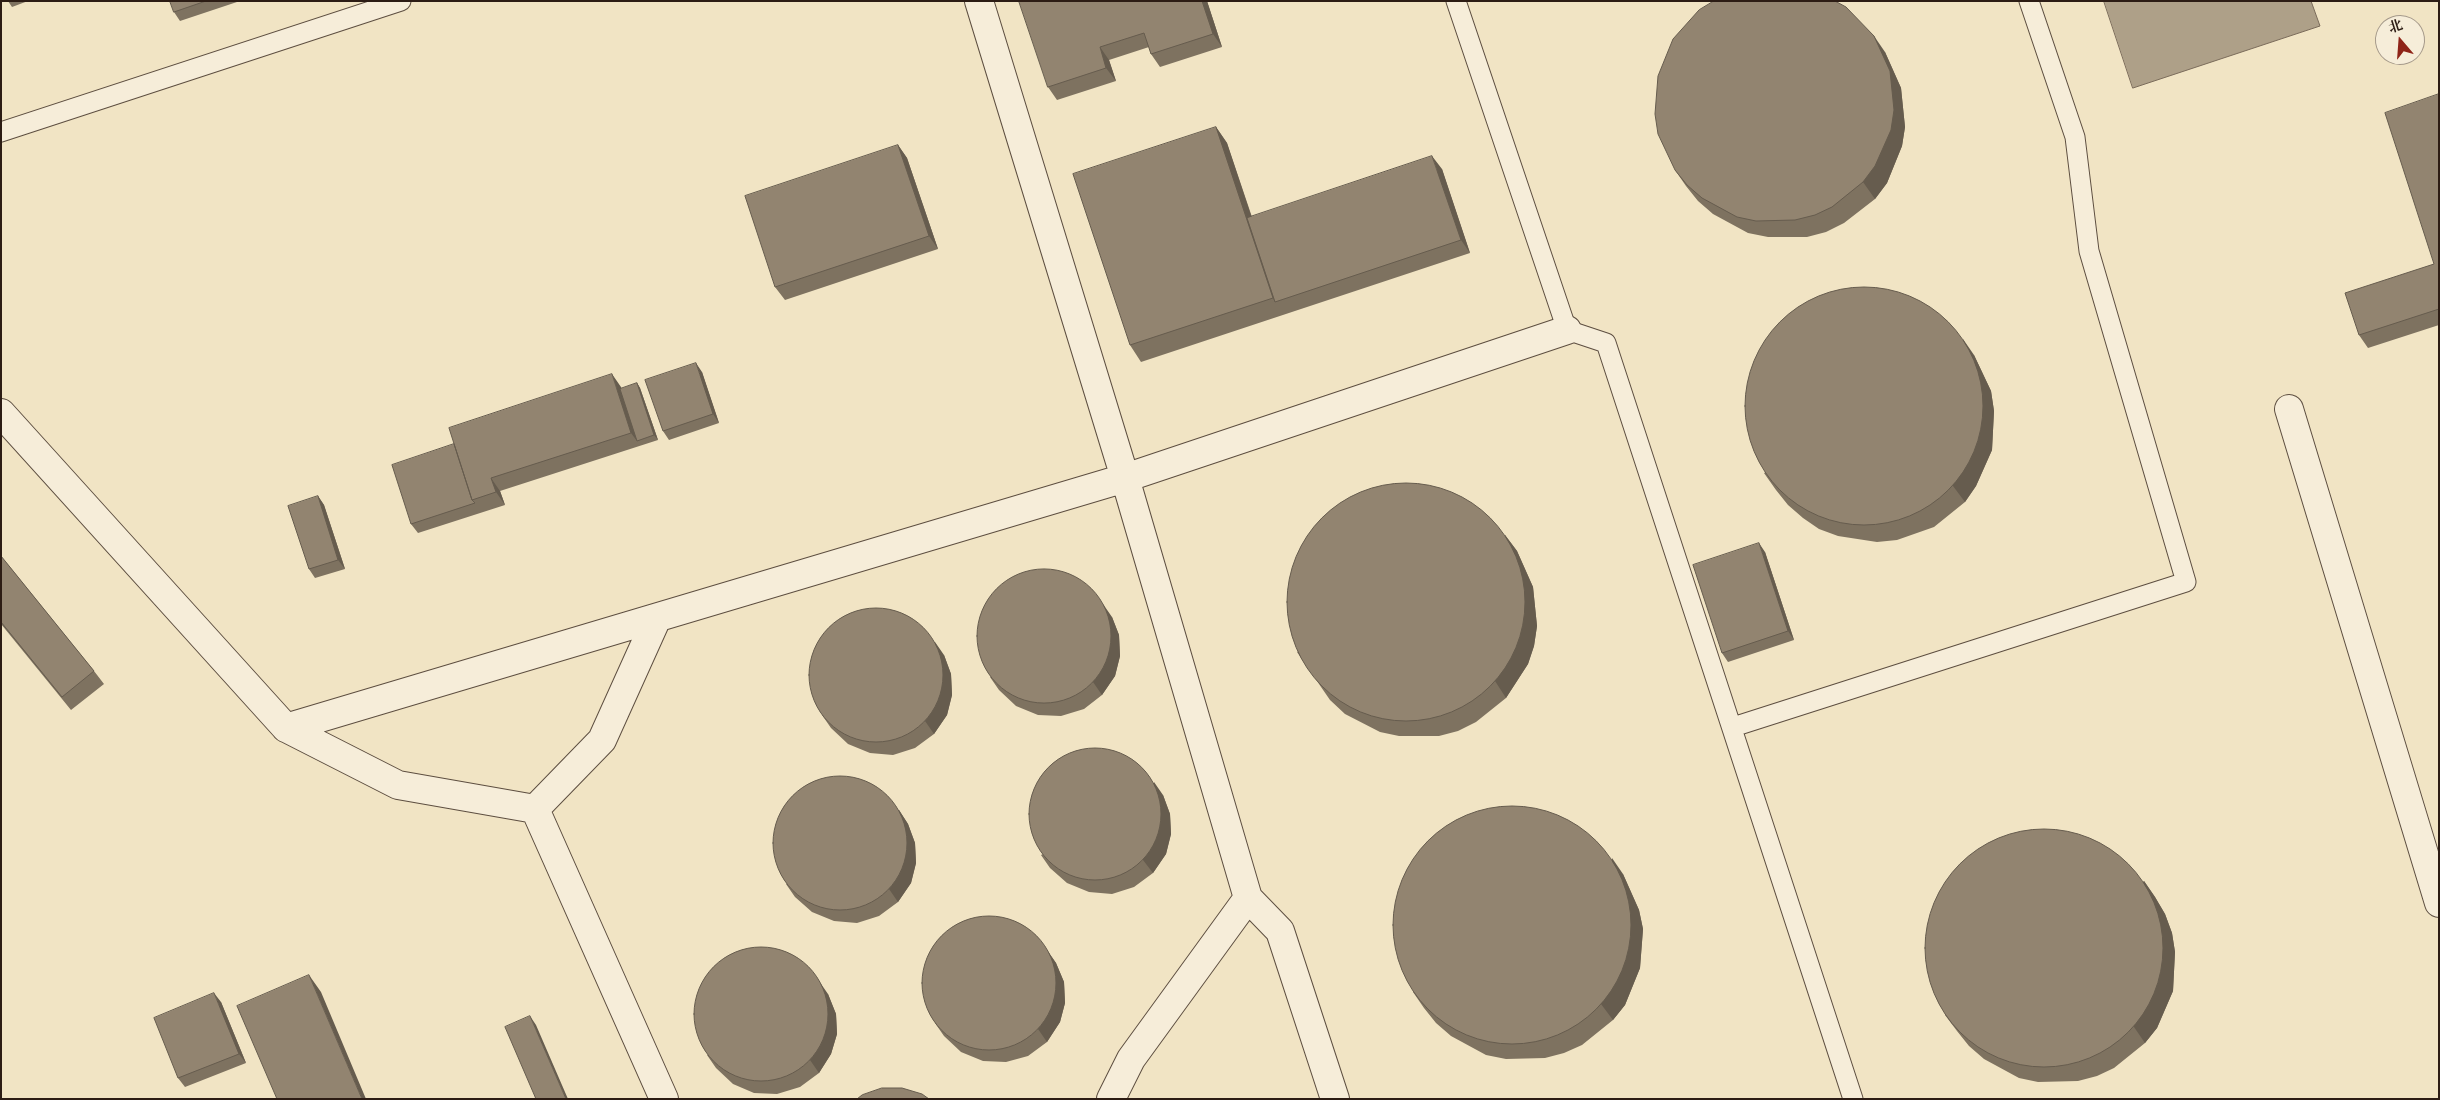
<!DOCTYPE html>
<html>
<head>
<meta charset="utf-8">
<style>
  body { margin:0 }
  #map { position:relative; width:2440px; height:1100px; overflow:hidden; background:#f1e4c4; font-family:"Old Standard TT","Noto Serif SC",serif }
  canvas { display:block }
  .frame { position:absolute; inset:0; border:2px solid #2c1c14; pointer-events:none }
  .north { position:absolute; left:2375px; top:15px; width:50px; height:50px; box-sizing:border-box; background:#f6edd9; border:1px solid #a5998a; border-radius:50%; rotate:342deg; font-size:14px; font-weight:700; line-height:20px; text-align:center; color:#2c1c14 }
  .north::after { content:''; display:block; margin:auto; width:18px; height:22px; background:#8f2418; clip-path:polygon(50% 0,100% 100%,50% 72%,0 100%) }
</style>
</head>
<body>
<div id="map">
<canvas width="2440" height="1100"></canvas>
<div class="frame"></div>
<div class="north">北</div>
</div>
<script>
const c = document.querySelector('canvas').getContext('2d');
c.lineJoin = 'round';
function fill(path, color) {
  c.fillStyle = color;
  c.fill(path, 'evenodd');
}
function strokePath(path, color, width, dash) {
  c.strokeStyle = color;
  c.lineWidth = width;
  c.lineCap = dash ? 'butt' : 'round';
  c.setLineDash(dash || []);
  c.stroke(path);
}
const water = new Path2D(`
  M 2104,1 L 2311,1 L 2320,26 L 2133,88 Z`);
fill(water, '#aea088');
strokePath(water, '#7a6b5a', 1);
const service = new Path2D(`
  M 1456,1 L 1567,330 L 1606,343 L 1853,1099
  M 1,132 L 401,1
  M 1733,727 L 2186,582 L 2089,251 L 2075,137 L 2029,1`);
const minor = new Path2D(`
  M 979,1 L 1125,478 L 1248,898 L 1280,931 L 1335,1099
  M 2289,409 L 2439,903
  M 1,413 L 286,728 L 1125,478 L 1567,330
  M 286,728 L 398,785 L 535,809 L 602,740 L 657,618
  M 535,809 L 664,1099
  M 1111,1099 L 1131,1059 L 1248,898`);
strokePath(service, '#5d4e40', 21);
strokePath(minor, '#5d4e40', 30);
strokePath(service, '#f6edd9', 19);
strokePath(minor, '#f6edd9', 28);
fill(new Path2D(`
  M 8,1 L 28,1 L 12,7 Z
  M 170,1 L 240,1 L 180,21 L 174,12 Z
  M 1019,1 L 1207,1 L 1222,47 L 1160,67 L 1151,54 L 1149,47 L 1109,60 L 1116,81 L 1057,100 L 1048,87 Z
  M 1885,52 L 1901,88 L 1905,127 L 1902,146 L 1887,183 L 1875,199 L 1844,223 L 1826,232 L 1807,237 L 1768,237 L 1748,233 L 1713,214 L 1698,201 L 1686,186 L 1675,170 Z
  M 2439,94 L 2439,325 L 2368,348 L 2359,335 L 2434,264 Z
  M 1216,127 L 1227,143 L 1252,217 L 1442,169 L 1470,253 L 1141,362 L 1130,345 Z
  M 898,145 L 907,158 L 938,249 L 785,300 L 775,287 Z
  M 1974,355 L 1991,391 L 1994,411 L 1992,450 L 1976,486 L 1965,502 L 1934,527 L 1897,540 L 1877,542 L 1838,536 L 1819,529 L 1803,518 L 1788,505 L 1776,490 L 1764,473 Z
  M 702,372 L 719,423 L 669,440 L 663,431 Z
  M 637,383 L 640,388 L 658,440 L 500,491 L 505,505 L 418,533 L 411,524 L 454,444 L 621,387 L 621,389 Z
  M 318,496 L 324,505 L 345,569 L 315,578 L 309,569 Z
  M 1505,535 L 1517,551 L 1533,587 L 1537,626 L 1534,646 L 1528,664 L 1506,698 L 1476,722 L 1458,731 L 1439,736 L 1399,736 L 1380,732 L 1345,714 L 1330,700 L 1297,652 Z
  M 1765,552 L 1794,640 L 1728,662 L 1722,653 Z
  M 1,556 L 94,671 L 104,684 L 71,710 L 1,624 Z
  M 1112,617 L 1119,635 L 1120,656 L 1115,676 L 1102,695 L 1084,709 L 1061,716 L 1038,715 L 1016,706 L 999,690 L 990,677 Z
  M 944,655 L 951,674 L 952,695 L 947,715 L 934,734 L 915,748 L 893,755 L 870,753 L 848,744 L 831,728 L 822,715 Z
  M 1163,795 L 1170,814 L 1171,834 L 1166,854 L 1153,873 L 1134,887 L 1112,894 L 1089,892 L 1067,883 L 1050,868 L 1041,855 Z
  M 899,810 L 908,824 L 915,843 L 916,863 L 911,883 L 898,902 L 879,916 L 857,923 L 834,921 L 812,912 L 795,897 L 786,884 Z
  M 1623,874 L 1639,910 L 1643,929 L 1640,968 L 1625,1005 L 1613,1020 L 1582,1045 L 1564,1053 L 1545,1058 L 1506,1059 L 1486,1055 L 1451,1036 L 1436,1023 L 1424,1008 L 1413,992 Z
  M 2144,881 L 2155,897 L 2165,914 L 2172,933 L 2175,952 L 2173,991 L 2157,1028 L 2145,1043 L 2114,1068 L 2097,1076 L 2078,1081 L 2038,1082 L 2019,1078 L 1984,1059 L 1969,1046 L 1957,1031 L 1945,1015 Z
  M 1047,950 L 1056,963 L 1064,982 L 1065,1003 L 1060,1022 L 1047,1042 L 1028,1056 L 1006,1062 L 983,1061 L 961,1052 L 944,1036 L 935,1023 Z
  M 828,994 L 836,1014 L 837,1034 L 831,1054 L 819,1073 L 800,1087 L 777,1094 L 754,1093 L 733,1084 L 716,1068 L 707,1055 Z
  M 221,1002 L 246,1063 L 185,1087 L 178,1078 Z`), '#7e7260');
fill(new Path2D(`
  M 1202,1 L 1207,1 L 1222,47 L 1213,34 Z
  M 1874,36 L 1885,52 L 1901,88 L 1905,127 L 1902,146 L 1887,183 L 1875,199 L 1863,182 Z
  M 1100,47 L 1109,60 L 1116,81 L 1106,68 Z
  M 1216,127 L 1227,143 L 1279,300 L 1275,302 L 1273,298 Z
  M 898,145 L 907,158 L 938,249 L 929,236 Z
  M 1432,156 L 1442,169 L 1470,253 L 1461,240 Z
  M 1963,339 L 1974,355 L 1991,391 L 1994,411 L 1992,450 L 1976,486 L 1965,502 L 1953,486 Z
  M 696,363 L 702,372 L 719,423 L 713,414 Z
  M 612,374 L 621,387 L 638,440 L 637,441 L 631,433 Z
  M 637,383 L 640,388 L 658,440 L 654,435 Z
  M 491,478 L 500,491 L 505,505 L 496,492 Z
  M 318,496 L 324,505 L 345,569 L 338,560 Z
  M 1505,535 L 1517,551 L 1533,587 L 1537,626 L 1534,646 L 1528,664 L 1506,698 L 1495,681 Z
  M 1759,543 L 1765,552 L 1794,640 L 1788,631 Z
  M 1103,604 L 1112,617 L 1119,635 L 1120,656 L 1115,676 L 1102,695 L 1093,682 Z
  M 935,642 L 944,655 L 951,674 L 952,695 L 947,715 L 934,734 L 925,721 Z
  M 1154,782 L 1163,795 L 1170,814 L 1171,834 L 1166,854 L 1153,873 L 1143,860 Z
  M 899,810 L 908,824 L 915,843 L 916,863 L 911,883 L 898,902 L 889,889 Z
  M 1612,858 L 1623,874 L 1639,910 L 1643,929 L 1640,968 L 1625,1005 L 1613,1020 L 1601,1004 Z
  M 2144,881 L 2155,897 L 2165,914 L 2172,933 L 2175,952 L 2173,991 L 2157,1028 L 2145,1043 L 2134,1027 Z
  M 1047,950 L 1056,963 L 1064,982 L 1065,1003 L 1060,1022 L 1047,1042 L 1038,1029 Z
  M 309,975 L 321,992 L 366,1099 L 362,1099 Z
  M 819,981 L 828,994 L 836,1014 L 837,1034 L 831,1054 L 819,1073 L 810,1060 Z
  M 214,993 L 221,1002 L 246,1063 L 239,1054 Z
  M 530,1016 L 536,1025 L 568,1099 L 566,1099 Z`), '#665c4e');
const building = new Path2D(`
  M 170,1 L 206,1 L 174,12 Z
  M 1019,1 L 1202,1 L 1213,34 L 1151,54 L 1144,33 L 1100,47 L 1106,68 L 1048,87 Z
  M 1714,1 L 1835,1 L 1846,7 L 1874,36 L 1890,71 L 1894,110 L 1891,130 L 1875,166 L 1863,182 L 1832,207 L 1815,215 L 1795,220 L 1756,221 L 1737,217 L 1702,198 L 1687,185 L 1675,170 L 1658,134 L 1655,114 L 1658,76 L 1673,39 L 1699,10 Z
  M 2439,94 L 2439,309 L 2359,335 L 2345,293 L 2434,264 L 2385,113 Z
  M 1216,127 L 1273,298 L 1130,345 L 1073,174 Z
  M 898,145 L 929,236 L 775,287 L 745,196 Z
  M 1432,156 L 1461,240 L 1275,302 L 1247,218 Z
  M1745 406a119 119 0 1 1 238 0a119 119 0 1 1-238 0Z
  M 696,363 L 713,414 L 663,431 L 645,380 Z
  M 612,374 L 631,433 L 491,478 L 496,492 L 472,500 L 449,428 Z
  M 637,383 L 654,435 L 637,441 L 620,389 Z
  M 454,444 L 472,500 L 475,503 L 411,524 L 392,465 Z
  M1287 602a119 119 0 1 1 238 0a119 119 0 1 1-238 0Z
  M 318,496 L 338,560 L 309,569 L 288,506 Z
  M 1759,543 L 1788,631 L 1722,653 L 1693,565 Z
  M 1,556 L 94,671 L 62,697 L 1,622 Z
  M977 636a67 67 0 1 1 134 0a67 67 0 1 1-134 0Z
  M809 675a67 67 0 1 1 134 0a67 67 0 1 1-134 0Z
  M1029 814a66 66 0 1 1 132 0a66 66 0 1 1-132 0Z
  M773 843a67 67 0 1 1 134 0a67 67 0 1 1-134 0Z
  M1393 925a119 119 0 1 1 238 0a119 119 0 1 1-238 0Z
  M1925 948a119 119 0 1 1 238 0a119 119 0 1 1-238 0Z
  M922 983a67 67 0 1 1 134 0a67 67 0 1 1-134 0Z
  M694 1014a67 67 0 1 1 134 0a67 67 0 1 1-134 0Z
  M 309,975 L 362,1099 L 277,1099 L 237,1006 Z
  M 214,993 L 239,1054 L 178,1078 L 154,1018 Z
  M 530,1016 L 566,1099 L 536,1099 L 505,1027 Z
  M 882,1088 L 902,1088 L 922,1094 L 929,1099 L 857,1099 L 862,1095 Z`);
fill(building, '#928470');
strokePath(building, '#665c4e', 1);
</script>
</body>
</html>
